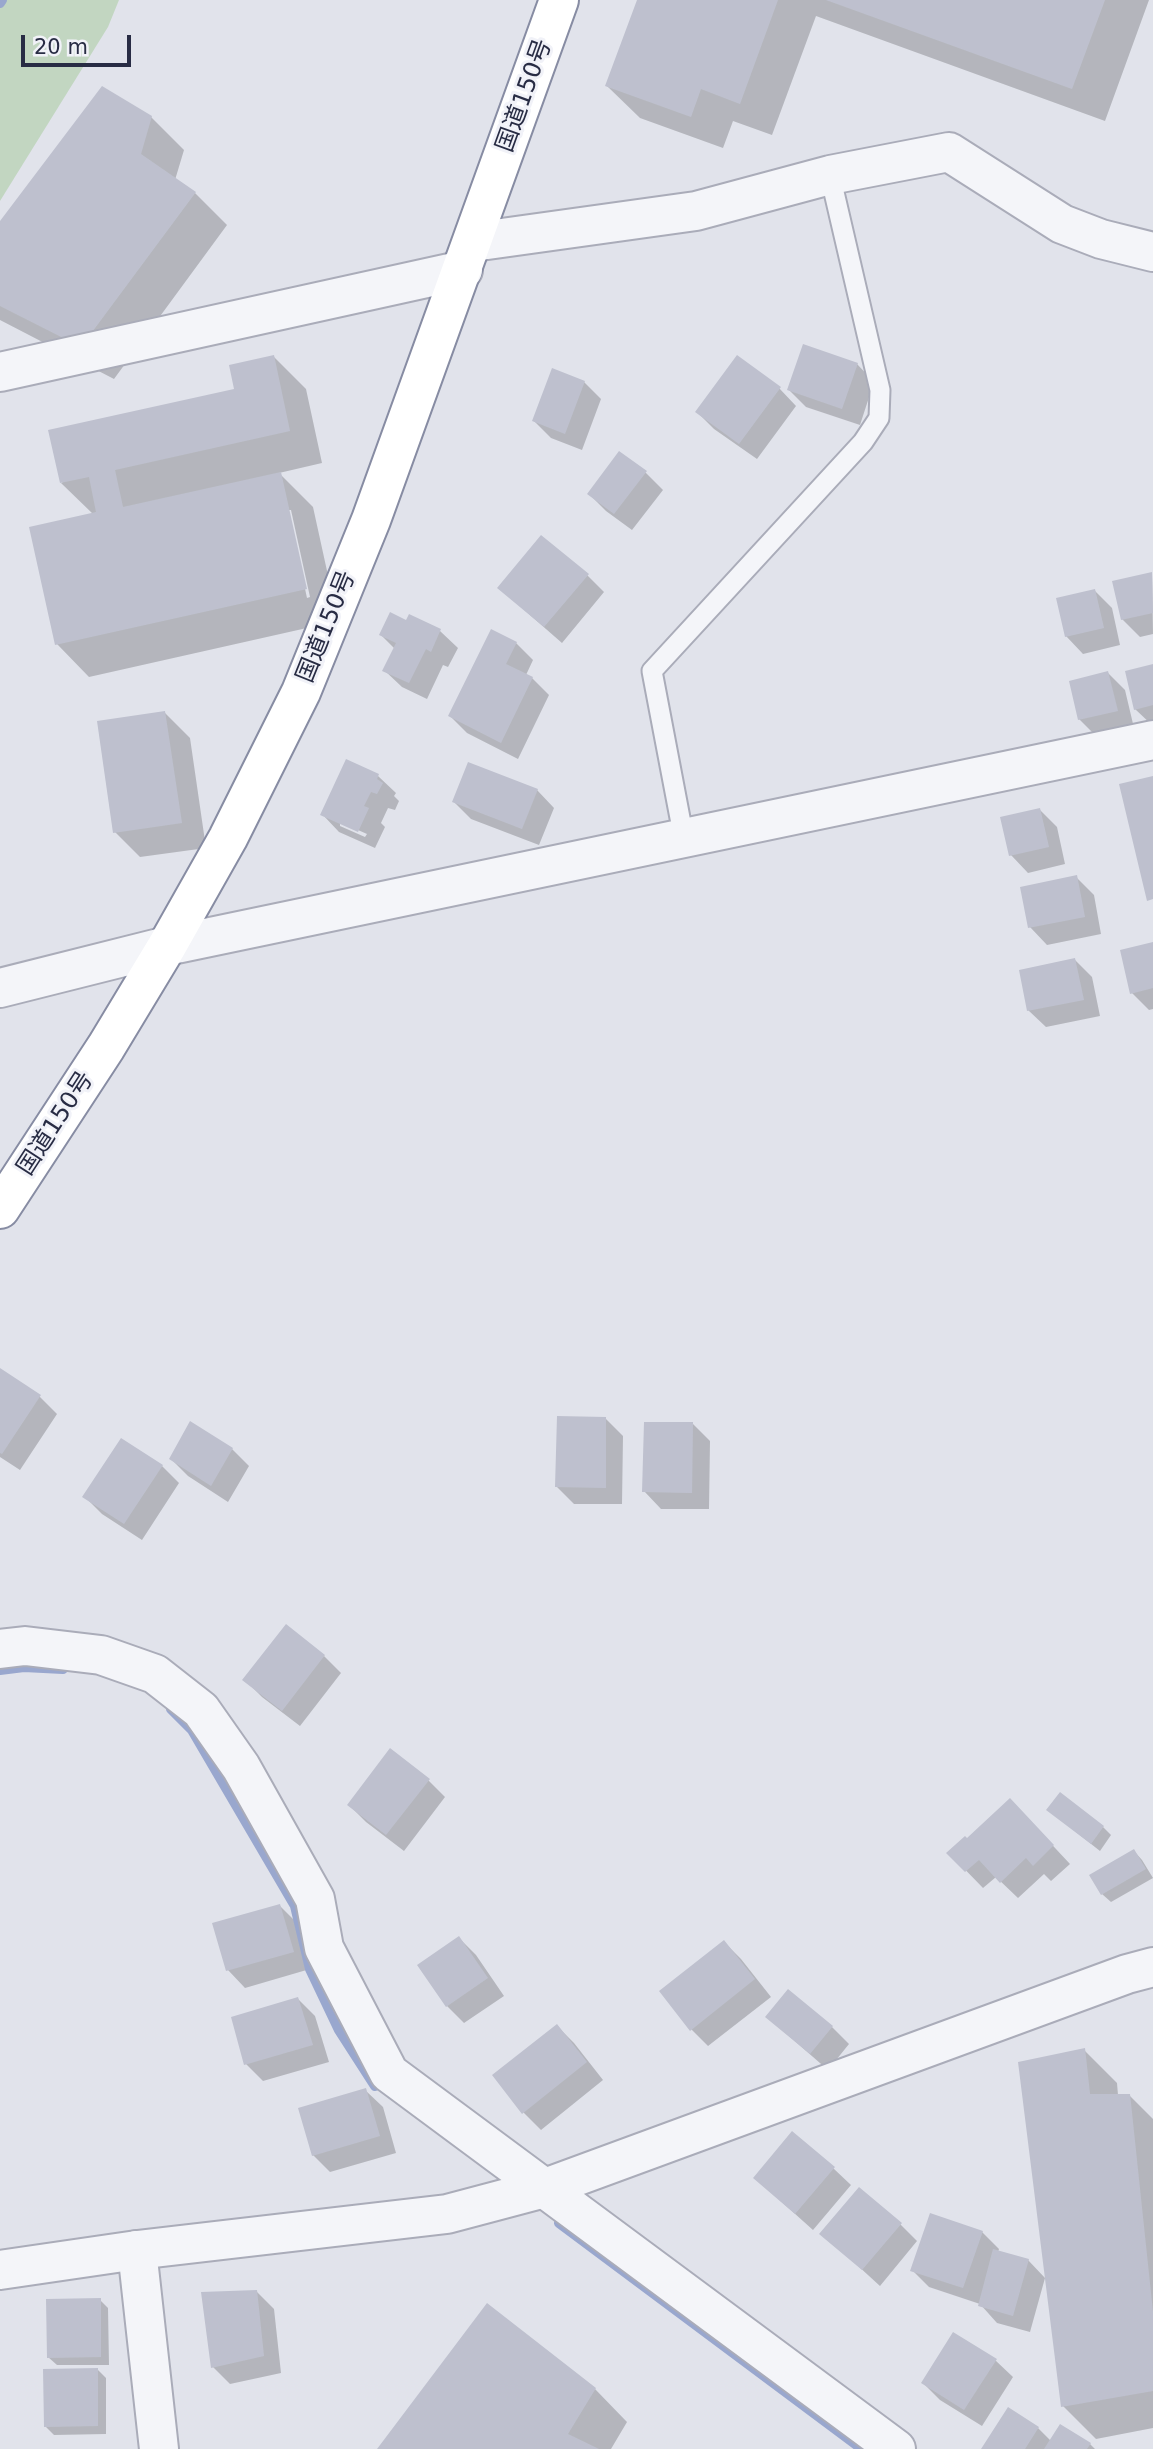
<!DOCTYPE html>
<html>
<head>
<meta charset="utf-8">
<style>
  body { margin:0 }
  #map { position:relative; width:1153px; height:2449px; overflow:hidden; background:#e1e3eb; font-family:"DejaVu Sans",sans-serif }
  canvas { display:block }
  .scale { position:absolute; left:21px; top:35px; width:110px; height:32px; box-sizing:border-box; border:4px solid #282c44; border-top:0; padding-left:9px; font-size:21px; line-height:24px; white-space:nowrap; color:#282c44; -webkit-text-stroke:5px #f1f2f8; paint-order:stroke }
</style>
</head>
<body>
<div id="map">
<canvas width="1153" height="2449"></canvas>
<div class="scale">20 m</div>
</div>
<script>
const c = document.querySelector('canvas').getContext('2d');
c.lineJoin = 'round';
function fill(path, color) {
  c.fillStyle = color;
  c.fill(path, 'evenodd');
}
function strokePath(path, color, width, dash) {
  c.strokeStyle = color;
  c.lineWidth = width;
  c.lineCap = dash ? 'butt' : 'round';
  c.setLineDash(dash || []);
  c.stroke(path);
}
function drawText(font, color, halo, rows, align = 'center') {
  c.font = font + ' "DejaVu Sans","Noto Sans JP",sans-serif';
  c.lineWidth = 6;
  c.setLineDash([]);
  c.textBaseline = 'middle';
  c.strokeStyle = halo;
  c.fillStyle = color;
  for (const [text, x, y, turn = 0] of rows) {
    c.save();
    c.translate(x, y);
    c.rotate((+turn || 0) * Math.PI / 180);
    c.textAlign = isNaN(turn) ? turn : align;
    if (halo) c.strokeText(text, 0, 0);
    c.fillText(text, 0, 0);
    c.restore();
  }
}
fill(new Path2D(`
  M 0,0 L 119,0 L 108,27 L 0,201 Z`), '#c2d6c1');
fill(new Path2D(`
  M 638,0 L 1149,0 L 1105,121 L 816,16 L 772,135 L 733,121 L 723,148 L 640,118 L 607,86 Z
  M 151,117 L 184,150 L 175,180 L 195,193 L 227,225 L 114,379 L 0,320 L 0,224 Z
  M 274,357 L 306,389 L 322,463 L 279,473 L 313,507 L 338,621 L 89,677 L 57,644 L 94,515 L 61,483 L 236,390 ZM 288,510 L 291,510 L 310,597 L 307,598 Z
  M 857,364 L 874,382 L 860,425 L 806,407 L 789,390 Z
  M 584,382 L 601,399 L 582,450 L 551,438 L 534,421 Z
  M 779,388 L 796,406 L 757,459 L 714,429 L 697,412 Z
  M 620,453 L 646,473 L 663,490 L 632,530 L 606,511 L 589,494 Z
  M 1152,574 L 1153,634 L 1140,637 L 1122,619 Z
  M 587,575 L 604,592 L 562,643 L 499,588 Z
  M 1095,591 L 1112,608 L 1120,645 L 1083,654 L 1066,636 Z
  M 410,616 L 440,631 L 458,648 L 448,667 L 443,665 L 427,699 L 402,687 L 384,670 L 395,649 L 381,635 L 407,622 Z
  M 516,643 L 533,660 L 526,675 L 532,678 L 549,695 L 518,759 L 467,733 L 450,716 Z
  M 1153,666 L 1153,726 L 1135,709 Z
  M 1108,673 L 1125,690 L 1134,728 L 1096,736 L 1079,719 Z
  M 165,713 L 190,738 L 206,848 L 140,857 L 115,832 Z
  M 347,761 L 378,776 L 396,793 L 394,796 L 399,801 L 395,810 L 388,808 L 381,823 L 385,827 L 375,848 L 339,832 L 322,814 ZM 340,822 L 367,834 L 365,837 L 340,826 Z
  M 537,790 L 554,808 L 539,845 L 471,819 L 454,802 Z
  M 1039,809 L 1057,827 L 1065,864 L 1028,873 L 1011,855 Z
  M 1076,877 L 1094,895 L 1101,934 L 1047,945 L 1030,927 Z
  M 1153,944 L 1153,1009 L 1149,1010 L 1132,993 Z
  M 1075,960 L 1092,977 L 1100,1016 L 1046,1027 L 1028,1010 Z
  M 0,1371 L 40,1397 L 57,1414 L 20,1470 L 0,1457 Z
  M 606,1419 L 623,1436 L 622,1504 L 574,1504 L 557,1487 Z
  M 693,1424 L 710,1441 L 709,1509 L 661,1509 L 644,1491 Z
  M 232,1449 L 249,1466 L 228,1502 L 188,1476 L 171,1459 Z
  M 162,1466 L 179,1483 L 142,1540 L 102,1514 L 85,1497 Z
  M 324,1656 L 341,1673 L 300,1726 L 262,1697 L 245,1680 Z
  M 428,1780 L 445,1797 L 404,1851 L 366,1822 L 349,1805 Z
  M 1048,1810 L 1103,1827 L 1111,1835 L 1100,1851 Z
  M 1027,1818 L 1070,1864 L 1051,1881 L 1044,1874 L 1018,1898 L 996,1877 L 983,1888 L 949,1853 L 967,1841 Z
  M 1134,1851 L 1142,1860 L 1153,1878 L 1111,1902 L 1102,1894 Z
  M 280,1906 L 297,1923 L 310,1969 L 245,1988 L 228,1970 Z
  M 459,1938 L 476,1955 L 504,1996 L 464,2023 L 447,2006 Z
  M 724,1942 L 741,1959 L 771,1997 L 708,2046 L 691,2029 Z
  M 298,1999 L 315,2016 L 329,2062 L 263,2081 L 246,2064 Z
  M 767,2017 L 832,2027 L 849,2044 L 828,2070 Z
  M 557,2026 L 574,2043 L 603,2080 L 541,2130 L 524,2113 L 494,2076 Z
  M 1084,2050 L 1117,2083 L 1118,2095 L 1129,2095 L 1153,2119 L 1153,2428 L 1096,2439 L 1063,2406 Z
  M 365,2090 L 383,2107 L 396,2153 L 330,2172 L 313,2155 Z
  M 833,2168 L 851,2185 L 813,2230 L 755,2178 Z
  M 900,2224 L 917,2241 L 880,2286 L 822,2233 Z
  M 982,2232 L 999,2249 L 998,2252 L 1028,2260 L 1045,2278 L 1030,2332 L 997,2323 L 980,2304 L 929,2287 L 912,2270 Z
  M 257,2292 L 274,2309 L 281,2373 L 230,2384 L 213,2367 Z
  M 100,2300 L 108,2308 L 109,2365 L 57,2365 L 48,2357 Z
  M 995,2360 L 1013,2377 L 982,2426 L 940,2400 L 923,2383 Z
  M 98,2370 L 106,2378 L 106,2434 L 54,2435 L 46,2427 Z
  M 595,2389 L 627,2422 L 611,2449 L 379,2449 Z
  M 1038,2428 L 1051,2441 L 1090,2444 L 1095,2449 L 983,2449 Z`), '#0003');
strokePath(new Path2D(`
  M 0,3 L 2,0
  M 0,1670 L 24,1667 L 63,1669
  M 171,1709 L 192,1730 L 295,1906 L 310,1969 L 339,2030 L 375,2086
  M 559,2223 L 862,2449`), '#99a7ce', 10);
fill(new Path2D(`
  M 637,0 L 778,0 L 740,104 L 701,89 L 691,117 L 605,86 Z
  M 826,0 L 1105,0 L 1072,89 Z
  M 102,86 L 152,116 L 141,154 L 196,192 L 81,347 L 0,306 L 0,221 Z
  M 803,344 L 858,363 L 842,409 L 787,390 Z
  M 274,355 L 290,431 L 115,470 L 123,507 L 281,472 L 307,589 L 55,645 L 29,527 L 96,512 L 89,477 L 60,483 L 48,430 L 234,389 L 229,365 Z
  M 737,355 L 781,387 L 739,444 L 695,412 Z
  M 552,368 L 585,381 L 565,434 L 532,421 Z
  M 619,451 L 647,471 L 614,514 L 587,494 Z
  M 541,535 L 589,574 L 544,627 L 497,588 Z
  M 1152,572 L 1153,613 L 1121,620 L 1112,581 Z
  M 1095,589 L 1104,628 L 1065,637 L 1056,598 Z
  M 390,612 L 406,620 L 409,614 L 441,629 L 431,652 L 426,649 L 409,683 L 382,671 L 396,643 L 379,635 Z
  M 491,629 L 517,642 L 506,664 L 533,677 L 501,743 L 448,716 Z
  M 1153,664 L 1153,705 L 1134,710 L 1125,671 Z
  M 1108,671 L 1118,711 L 1078,720 L 1069,681 Z
  M 165,711 L 182,823 L 113,833 L 97,721 Z
  M 346,759 L 379,774 L 377,779 L 383,783 L 377,794 L 371,792 L 364,806 L 369,808 L 358,832 L 320,815 Z
  M 468,762 L 538,789 L 522,829 L 452,802 Z
  M 1153,776 L 1153,899 L 1147,901 L 1119,784 Z
  M 1040,808 L 1049,847 L 1009,856 L 1000,817 Z
  M 1077,875 L 1085,917 L 1028,928 L 1020,887 Z
  M 1153,942 L 1153,988 L 1130,994 L 1120,950 Z
  M 1075,958 L 1084,1000 L 1027,1011 L 1019,970 Z
  M 0,1368 L 41,1395 L 2,1454 L 0,1453 Z
  M 557,1416 L 606,1417 L 606,1488 L 555,1487 Z
  M 190,1421 L 233,1448 L 211,1486 L 169,1459 Z
  M 644,1422 L 693,1422 L 692,1493 L 642,1492 Z
  M 121,1438 L 163,1465 L 124,1524 L 82,1497 Z
  M 286,1624 L 325,1655 L 282,1711 L 242,1680 Z
  M 390,1748 L 430,1779 L 386,1835 L 347,1805 Z
  M 1060,1792 L 1104,1826 L 1091,1844 L 1046,1810 Z
  M 1010,1798 L 1054,1845 L 1033,1866 L 1026,1858 L 1000,1883 L 979,1860 L 965,1872 L 946,1853 L 965,1836 L 967,1838 Z
  M 1134,1849 L 1146,1869 L 1101,1895 L 1089,1875 Z
  M 280,1904 L 294,1952 L 226,1971 L 212,1923 Z
  M 459,1936 L 488,1978 L 446,2007 L 417,1965 Z
  M 724,1940 L 755,1979 L 690,2031 L 659,1991 Z
  M 788,1989 L 833,2026 L 810,2054 L 765,2017 Z
  M 298,1997 L 313,2045 L 244,2065 L 231,2017 Z
  M 557,2024 L 587,2062 L 522,2114 L 492,2075 Z
  M 1085,2048 L 1090,2094 L 1130,2094 L 1153,2312 L 1153,2391 L 1061,2407 L 1018,2062 Z
  M 366,2088 L 380,2136 L 312,2156 L 298,2108 Z
  M 792,2131 L 835,2167 L 795,2214 L 753,2178 Z
  M 859,2187 L 902,2223 L 862,2270 L 819,2234 Z
  M 930,2213 L 983,2231 L 963,2288 L 910,2271 Z
  M 993,2249 L 1029,2259 L 1013,2316 L 978,2306 Z
  M 257,2290 L 264,2356 L 211,2368 L 201,2292 Z
  M 101,2298 L 101,2357 L 47,2358 L 46,2299 Z
  M 487,2303 L 596,2388 L 568,2434 L 599,2449 L 377,2449 Z
  M 953,2332 L 997,2359 L 964,2410 L 921,2383 Z
  M 98,2368 L 98,2426 L 44,2427 L 43,2369 Z
  M 1008,2407 L 1039,2427 L 1025,2449 L 981,2449 Z
  M 1060,2424 L 1091,2443 L 1087,2449 L 1044,2449 Z`), '#bec0ce');
const service = new Path2D(`
  M 684,839 L 652,671 L 863,442 L 879,418 L 880,390 L 830,175`);
const minor = new Path2D(`
  M 473,242 L 696,211 L 830,175 L 949,152 L 1062,224 L 1101,239 L 1153,252
  M 0,372 L 463,270
  M 0,988 L 167,946 L 1153,740
  M 0,1649 L 25,1646 L 101,1655 L 155,1674 L 201,1710 L 241,1767 L 315,1899 L 324,1948 L 389,2073 L 896,2449
  M 137,2250 L 159,2449`);
const tertiary = new Path2D(`
  M 0,2270 L 137,2250 L 447,2214 L 545,2188 L 1127,1974 L 1153,1967`);
const trunk = new Path2D(`
  M 0,1209 L 106,1047 L 167,946 L 228,838 L 301,692 L 371,520 L 559,0`);
strokePath(service, '#aaacb9', 23);
strokePath(minor, '#aaacb9', 42);
strokePath(tertiary, '#aaacb9', 42);
strokePath(trunk, '#878ca3', 42);
strokePath(service, '#f4f5f9', 19);
strokePath(minor, '#f4f5f9', 38);
strokePath(tertiary, '#f4f5f9', 38);
strokePath(trunk, '#fff', 38);
drawText('24px', '#282c44', '#f1f2f8', [
  ["国道150号",525,96,-70],
  ["国道150号",327,627,-68],
  ["国道150号",56,1124,-57]
]);
</script>
</body>
</html>
